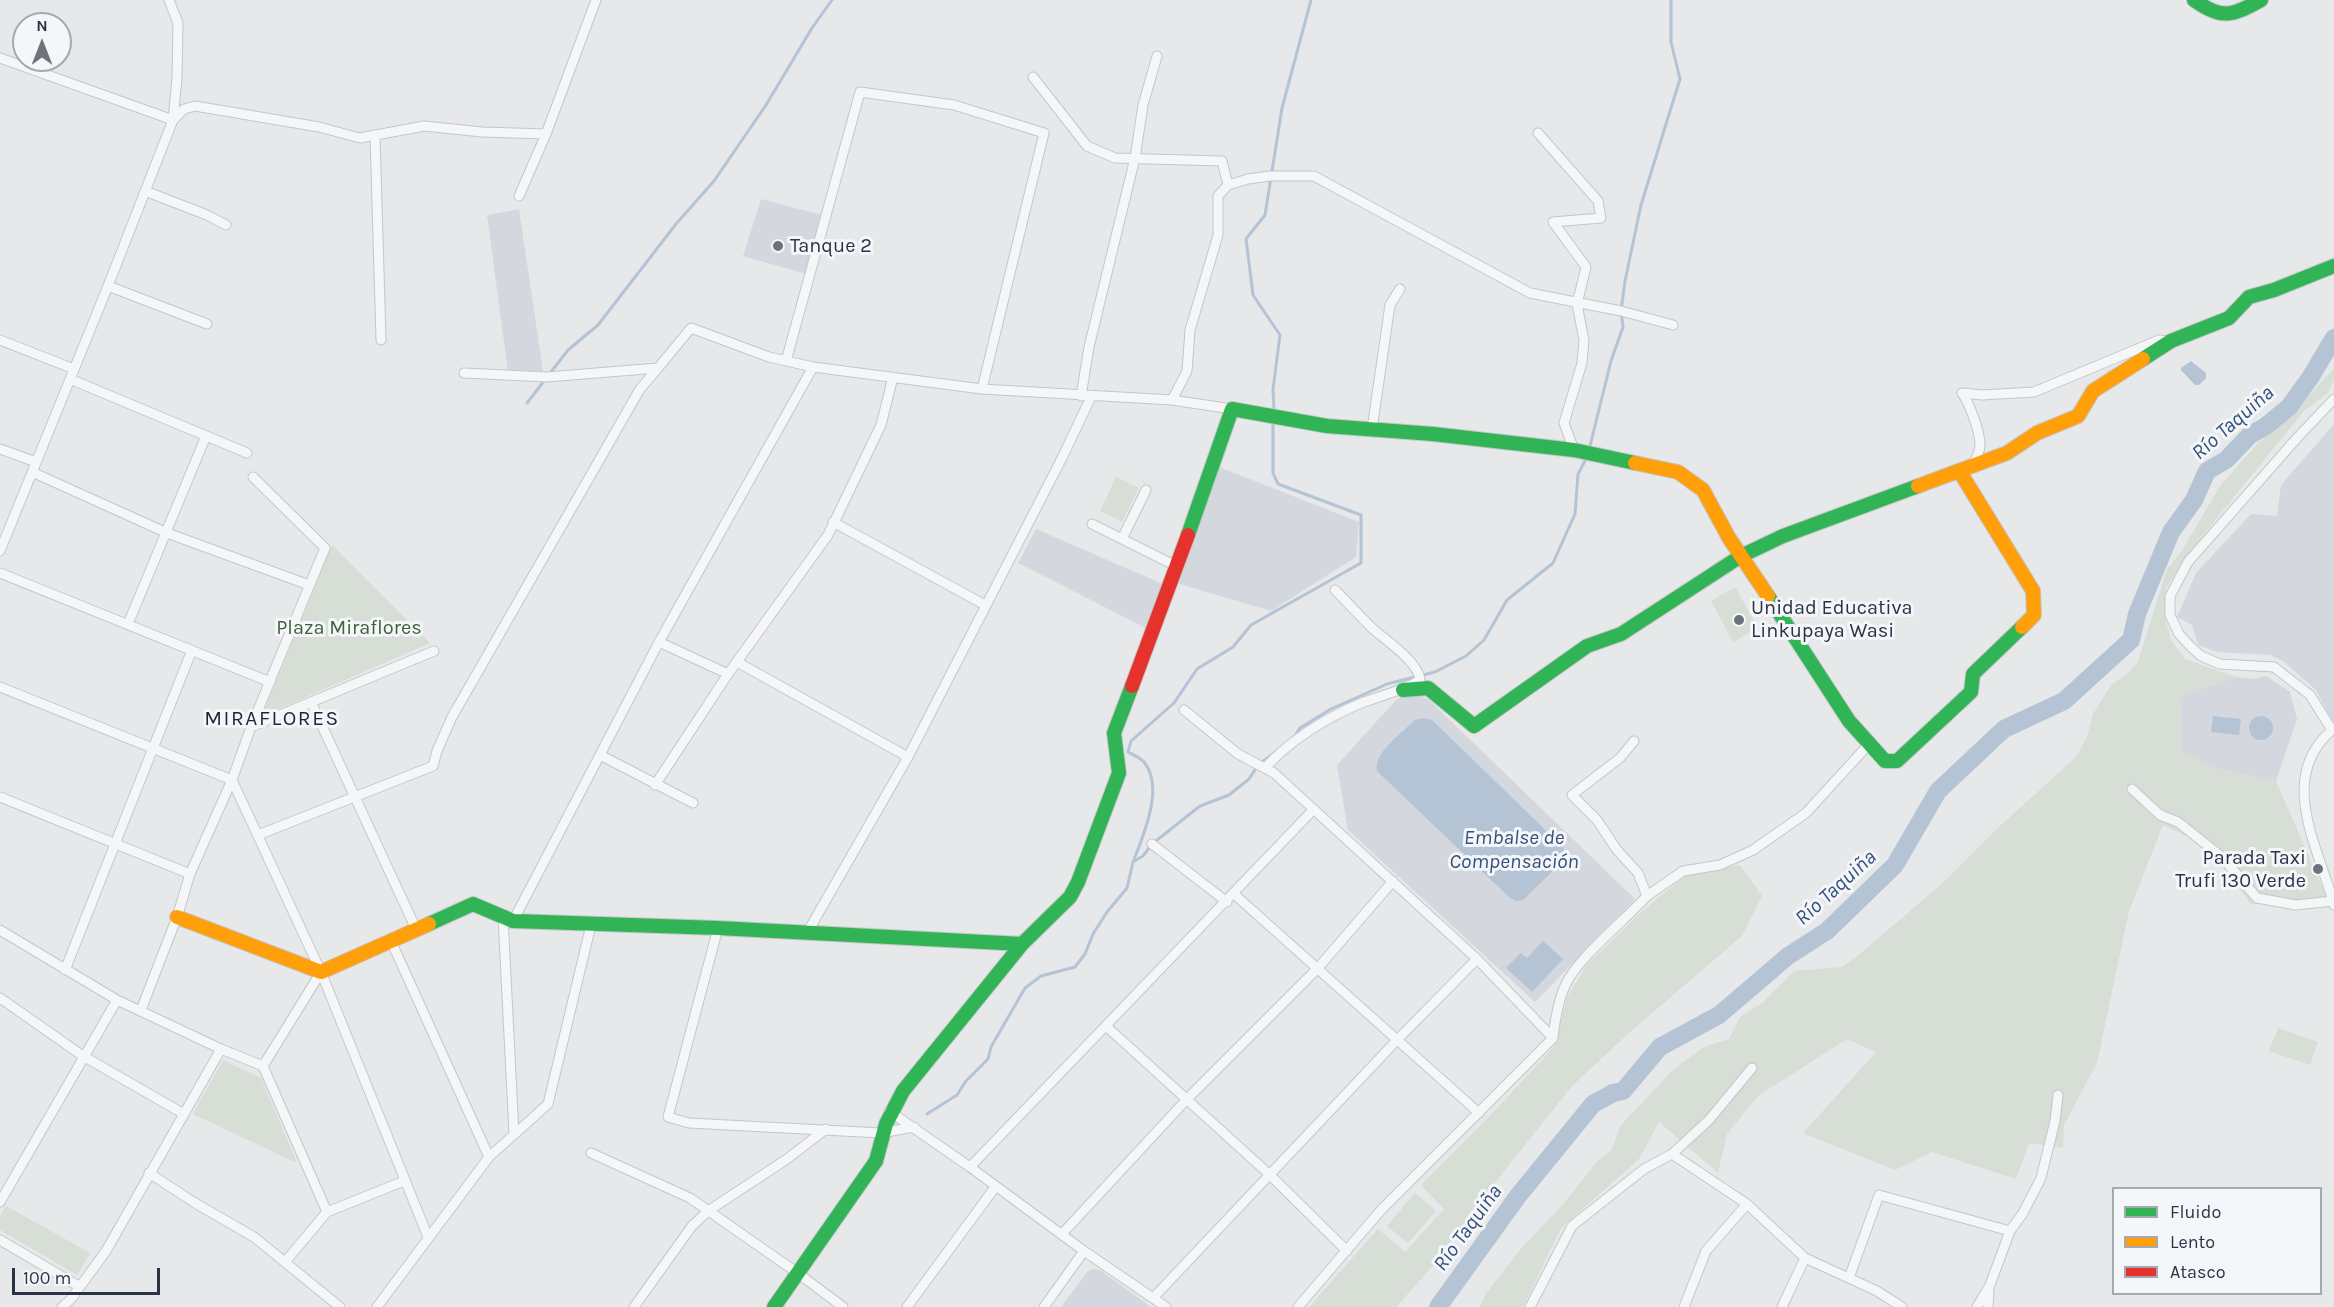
<!DOCTYPE html>
<html>
<head>
<meta charset="utf-8">
<style>
  body { margin:0 }
  #map { position:relative; width:2334px; height:1307px; overflow:hidden; background:#e6e8ea; font-family:Karla,sans-serif }
  canvas { display:block }
  .legend { position:absolute; left:2112px; top:1187px; width:210px; height:108px; box-sizing:border-box; background:#f4f6f9; border:2px solid #a4a8b1; margin:0; padding:8px 10px; list-style:none; font-size:18px; color:#2b3445 }
  .legend li { display:flex; align-items:center; gap:12px; height:30px }
  .legend b { width:30px; border:2px solid #a4a8b1 }
  .north { position:absolute; left:12px; top:12px; width:60px; height:60px; box-sizing:border-box; background:#f4f6f9; border:2px solid #a4a8b1; border-radius:50%; rotate:0deg; font-size:16px; font-weight:700; line-height:24px; text-align:center; color:#2b3445 }
  .north::after { content:''; display:block; margin:auto; width:21px; height:27px; background:#6c737f; clip-path:polygon(50% 0,100% 100%,50% 72%,0 100%) }
  .scale { position:absolute; left:12px; top:1268px; width:148px; height:27px; box-sizing:border-box; border:3px solid #2b3445; border-top:0; padding-left:8px; font-size:18px; line-height:21px; white-space:nowrap; color:#2b3445; -webkit-text-stroke:4px #f4f6f9; paint-order:stroke }
</style>
</head>
<body>
<div id="map">
<canvas width="2334" height="1307"></canvas>
<ul class="legend">
<li><b style="height:8px;background:#30b455"></b>Fluido</li>
<li><b style="height:8px;background:#ff9f0a"></b>Lento</li>
<li><b style="height:8px;background:#e5322d"></b>Atasco</li>
</ul>
<div class="north">N</div>
<div class="scale">100 m</div>
</div>
<script>
const c = document.querySelector('canvas').getContext('2d');
c.lineJoin = 'round';
function fill(path, color) {
  c.fillStyle = color;
  c.fill(path, 'evenodd');
}
function strokePath(path, color, width, dash) {
  c.strokeStyle = color;
  c.lineWidth = width;
  c.lineCap = dash ? 'butt' : 'round';
  c.setLineDash(dash || []);
  c.stroke(path);
}
function drawText(font, color, halo, rows, align = 'center') {
  c.font = font + ' Karla,sans-serif';
  c.lineWidth = 6;
  c.setLineDash([]);
  c.textBaseline = 'middle';
  c.strokeStyle = halo;
  c.fillStyle = color;
  for (const [text, x, y, turn = 0] of rows) {
    c.save();
    c.translate(x, y);
    c.rotate((+turn || 0) * Math.PI / 180);
    c.textAlign = isNaN(turn) ? turn : align;
    if (halo) c.strokeText(text, 0, 0);
    c.fillText(text, 0, 0);
    c.restore();
  }
}
fill(new Path2D(`
  M 761,199 L 822,215 L 806,274 L 743,256 Z
  M 519,209 L 543,371 L 508,372 L 487,215 Z
  M 2334,424 L 2334,721 L 2330,717 L 2316,690 L 2283,661 L 2270,655 L 2217,652 L 2198,645 L 2192,625 L 2177,617 L 2196,573 L 2251,514 L 2277,516 L 2281,485 Z
  M 1219,467 L 1359,522 L 1356,557 L 1271,611 L 1176,583 Z
  M 1036,529 L 1163,584 L 1146,628 L 1018,563 Z
  M 2266,676 L 2290,692 L 2297,719 L 2276,781 L 2213,768 L 2182,751 L 2180,697 L 2236,677 L 2253,679 Z
  M 1409,693 L 1428,699 L 1635,899 L 1535,1002 L 1348,830 L 1337,765 L 1396,700 Z
  M 1094,1269 L 1100,1270 L 1151,1307 L 1061,1307 L 1088,1271 Z`), '#d4d7dd');
fill(new Path2D(`
  M 2334,368 L 2334,380 L 2328,393 L 2303,412 L 2191,550 L 2166,588 L 2166,621 L 2171,640 L 2185,659 L 2236,677 L 2180,697 L 2182,751 L 2213,768 L 2276,781 L 2327,898 L 2251,904 L 2223,867 L 2189,837 L 2163,825 L 2129,911 L 2097,1063 L 2064,1125 L 2063,1148 L 2029,1143 L 2016,1179 L 1932,1152 L 1895,1170 L 1803,1133 L 1876,1052 L 1847,1039 L 1758,1096 L 1727,1134 L 1718,1173 L 1659,1122 L 1639,1159 L 1561,1228 L 1523,1307 L 1480,1307 L 1485,1295 L 1524,1245 L 1561,1207 L 1595,1164 L 1612,1149 L 1620,1126 L 1674,1069 L 1702,1048 L 1729,1039 L 1740,1017 L 1762,1003 L 1794,971 L 1842,967 L 1862,952 L 1944,882 L 2001,825 L 2076,757 L 2087,737 L 2093,714 L 2111,685 L 2129,672 L 2138,662 L 2167,569 L 2183,549 L 2220,486 L 2259,442 L 2288,419 Z
  M 1116,477 L 1139,488 L 1122,522 L 1100,511 Z
  M 332,545 L 430,643 L 262,716 Z
  M 1735,587 L 1758,628 L 1733,642 L 1711,601 Z
  M 1740,865 L 1762,896 L 1742,936 L 1630,1032 L 1572,1086 L 1501,1175 L 1437,1261 L 1396,1307 L 1309,1307 L 1378,1229 L 1405,1252 L 1444,1209 L 1421,1185 L 1486,1120 L 1554,1047 L 1567,997 L 1587,965 L 1639,914 L 1686,875 Z
  M 2278,1028 L 2318,1042 L 2310,1065 L 2269,1051 Z
  M 223,1060 L 261,1078 L 297,1163 L 193,1114 Z
  M 1415,1193 L 1436,1211 L 1408,1243 L 1387,1226 Z
  M 6,1206 L 90,1253 L 77,1275 L 0,1230 L 0,1216 Z`), '#d6ded6');
fill(new Path2D(`
  M 2191,361 L 2206,373 L 2206,378 L 2199,385 L 2195,385 L 2181,370 L 2181,368 Z
  M 2213,716 L 2241,719 L 2239,735 L 2211,732 Z
  M2249 728a12 12 0 1 1 24 0a12 12 0 1 1-24 0Z
  M 1423,718 L 1432,720 L 1563,847 L 1565,854 L 1564,860 L 1523,900 L 1517,901 L 1510,898 L 1377,771 C 1373,753 1403,732 1415,720 Z
  M 1543,941 L 1563,959 L 1532,992 L 1506,968 L 1521,953 L 1527,958 Z`), '#b4c4d5');
strokePath(new Path2D(`
  M 527,403 L 568,350 L 598,325 L 676,224 L 714,181 L 766,105 L 812,28 L 832,0
  M 1274,410 L 1273,389 L 1280,335 L 1253,295 L 1246,239 L 1265,215 L 1282,108 L 1311,0
  M 1589,450 L 1611,361 L 1623,327 L 1621,311 L 1625,281 L 1641,205 L 1680,79 L 1671,42 L 1671,0
  M 1295,736 L 1300,728 L 1331,709 L 1387,684 L 1435,672 L 1466,656 L 1484,640 L 1507,600 L 1553,563 L 1575,514 L 1578,474 L 1586,459
  M 1133,862 C 1143,836 1165,787 1144,762 C 1141,758 1134,755 1128,752 L 1131,741 L 1174,703 L 1197,669 L 1233,647 L 1251,625 L 1361,563 L 1361,515 L 1278,484 L 1273,473 L 1273,423
  M 927,1114 L 957,1095 L 966,1081 L 988,1059 L 991,1047 L 1025,988 L 1041,976 L 1075,967 L 1085,954 L 1093,934 L 1107,912 L 1127,888 L 1133,862 L 1143,856 L 1152,844 L 1200,806 L 1229,795 L 1249,779 L 1258,765 L 1277,751`), '#b4c4d5', 3);
strokePath(new Path2D(`
  M 1438,1307 L 1518,1196 L 1593,1104 L 1613,1093 L 1623,1091 L 1660,1047 L 1719,1015 L 1788,956 L 1827,931 L 1895,865 L 1938,791 L 2004,729 L 2064,701 L 2131,640 L 2137,614 L 2171,532 L 2194,500 L 2207,471 L 2226,460 L 2250,435 L 2266,426 L 2289,407 L 2310,378 L 2334,338`), '#b4c4d5', 18);
const street = new Path2D(`
  M 0,58 L 173,120 L 177,78 L 178,23 L 169,0
  M 1033,77 L 1087,146 L 1115,158 L 1222,161 L 1228,185 L 1248,179 L 1270,176 L 1314,176 L 1530,293 L 1621,311 L 1673,325
  M 1538,133 L 1598,201 L 1601,218 L 1553,222 L 1586,267 L 1577,304 L 1584,340 L 1582,363 L 1564,423 L 1574,450
  M 375,135 L 381,340
  M 145,191 L 207,215 L 226,225
  M 519,196 L 546,134 L 596,0
  M 108,286 L 207,324
  M 0,340 L 74,369
  M 786,361 L 860,92 L 954,105 L 1044,133 L 982,389
  M 658,368 L 691,328 L 769,357 L 813,367 L 982,389 L 1172,400 L 1232,409
  M 70,379 L 247,453
  M 1962,393 L 1982,395 L 2034,392 L 2159,340 L 2170,341
  M 1962,393 C 1969,402 1980,432 1980,444 C 1980,452 1975,461 1971,467
  M 1081,396 L 1089,347 L 1135,158 L 1143,105 L 1157,56
  M 2334,399 L 2297,438 L 2188,562 L 2170,596 L 2170,615 L 2179,634 L 2191,647 L 2201,656 L 2220,664 L 2274,667 L 2310,695 L 2332,730 C 2276,778 2319,848 2334,905
  M 1172,400 L 1187,371 L 1190,330 L 1218,235 L 1218,196 L 1228,185
  M 1372,429 L 1390,305 L 1400,289
  M 0,449 L 36,462
  M 32,472 L 167,533 L 309,585
  M 833,522 L 985,605
  M 1092,524 L 1176,566
  M 1122,539 L 1146,490
  M 0,551 L 108,286 L 173,120 L 184,109 L 195,106 L 319,127 L 360,138 L 424,126 L 482,132 L 546,134
  M 0,573 L 270,682
  M 128,624 L 206,436
  M 659,642 L 728,674
  M 737,662 L 908,757
  M 0,687 L 232,780 L 321,972 L 428,1237
  M 311,702 L 416,929
  M 1184,710 L 1238,754 L 1274,773 L 1477,959 L 1553,1038
  M 251,727 L 434,651
  M 600,755 L 693,803
  M 1265,768 C 1290,740 1329,716 1364,702 C 1383,695 1402,691 1420,680 C 1419,662 1385,640 1372,628 C 1360,616 1348,603 1335,590
  M 655,785 L 728,674 L 828,535 L 881,425 L 893,377
  M 2132,789 L 2160,815 L 2178,822 L 2222,857 L 2257,898 L 2296,905 L 2333,901
  M 0,797 L 190,874
  M 258,835 L 433,766 L 437,751 L 452,717 L 640,389 L 658,368 L 547,377 L 464,373
  M 1152,844 L 1227,902
  M 1234,894 L 1479,1113
  M 1647,896 L 1683,871 L 1720,865 L 1753,850 L 1806,813 L 1869,744
  M 503,917 L 514,1134
  M 513,921 L 659,642 L 813,367
  M 718,928 L 668,1117 L 689,1123 L 881,1133 L 914,1127
  M 0,930 L 117,1000 L 221,1049
  M 807,933 L 908,757 L 1062,458 L 1091,397
  M 391,941 L 489,1157
  M 65,970 L 192,650
  M 0,998 L 83,1056 L 184,1114
  M 141,1010 L 177,917 L 190,874 L 232,780 L 251,727 L 325,548 L 253,477
  M 1107,1027 L 1270,1175 L 1347,1251
  M 263,1066 L 321,972
  M 889,1111 L 970,1167 L 1084,1251 L 1166,1307
  M 591,1153 L 690,1198 L 799,1274 L 843,1307
  M 1672,1154 L 1747,1204 L 1805,1258 L 1877,1291 L 1902,1307
  M 970,1167 L 1314,809
  M 149,1173 L 195,1203 L 254,1237 L 340,1307
  M 0,1202 L 117,1000
  M 1062,1234 L 1187,1099 L 1318,968 L 1393,881
  M 0,1240 L 80,1287
  M 285,1262 L 327,1212 L 404,1181
  M 1849,1278 L 1879,1195 L 2010,1231
  M 1154,1297 L 1398,1039 L 1477,959
  M 62,1307 L 71,1299 L 106,1251 L 221,1049 L 263,1066 L 327,1212
  M 377,1307 L 489,1157 L 548,1104 L 591,925
  M 634,1307 L 692,1226 L 708,1211 L 787,1159 L 826,1129
  M 907,1307 L 996,1186
  M 1044,1307 L 1084,1251
  M 1298,1307 L 1381,1210 L 1553,1038 C 1555,1020 1558,1000 1566,984 C 1577,959 1626,919 1647,896 L 1638,873 L 1617,850 L 1597,820 L 1572,795 L 1620,758 L 1634,741
  M 1530,1307 L 1572,1226 L 1644,1169 L 1672,1154 L 1709,1120 L 1752,1068
  M 1684,1307 L 1706,1251 L 1747,1204
  M 1782,1307 L 1805,1258
  M 1977,1307 L 1990,1285 L 2010,1231 L 2023,1213 L 2041,1178 L 2055,1121 L 2058,1095
  M 1988,1307 L 1989,1290`);
const fast = new Path2D(`
  M 2194,0 C 2222,20 2232,16 2261,0
  M 2143,359 L 2171,341 L 2229,318 L 2249,297 L 2274,290 L 2334,266
  M 1188,535 L 1232,409 L 1327,426 L 1433,434 L 1574,450 L 1635,463
  M 1768,596 L 1849,721 L 1885,761 L 1897,761 L 1971,692 L 1973,674 L 2022,627
  M 1403,690 L 1428,688 L 1474,726 L 1587,646 L 1621,634 L 1741,556 L 1783,536 L 1918,486
  M 429,924 L 473,904 L 513,921 L 718,928 L 1022,944
  M 774,1307 L 876,1161 L 886,1124 L 903,1091 L 1022,944 L 1070,897 L 1078,882 L 1119,773 L 1114,733 L 1132,686`);
const slow = new Path2D(`
  M 1635,463 L 1678,472 L 1703,490 L 1729,538 L 1768,596
  M 1960,472 L 2033,591 L 2034,615 L 2022,627
  M 1918,486 L 2007,453 L 2037,433 L 2078,416 L 2093,391 L 2143,359
  M 177,917 L 321,972 L 429,924`);
const jam = new Path2D(`
  M 1132,686 L 1188,535`);
strokePath(street, '#c4c6c8', 11);
strokePath(fast, '#c4c6c8', 16);
strokePath(slow, '#c4c6c8', 16);
strokePath(jam, '#c4c6c8', 16);
strokePath(street, '#f5f6f7', 9);
strokePath(fast, '#30b455', 14);
strokePath(slow, '#ff9f0a', 14);
strokePath(jam, '#e5322d', 14);
for (const [x, y, r, color] of [
  [778,246,6,"#6c737f"],
  [1739,620,6,"#6c737f"],
  [2318,869,6,"#6c737f"]
]) {
  const dot = new Path2D();
  dot.arc(x, y, r, 0, 2 * Math.PI);
  c.fillStyle = color;
  c.fill(dot);
  strokePath(dot, '#f4f6f9', 2);
}
drawText('20px', '#2b3445', '#f4f6f9', [
  ["Tanque 2",790,246],
  ["Unidad Educativa",1751,608],
  ["Linkupaya Wasi",1751,631],
  ["Parada Taxi",2306,858,"right"],
  ["Trufi 130 Verde",2306,881,"right"]
], 'left');
drawText('20px', '#3f6138', '#f4f6f9', [
  ["Plaza Miraflores",349,628]
]);
drawText('italic 21px', '#34527a', '#f4f6f9', [
  ["Río Taquiña",2233,423,-41],
  ["Embalse de",1514,838],
  ["Compensación",1514,862],
  ["Río Taquiña",1836,888,-42],
  ["Río Taquiña",1468,1228,-54]
]);
c.letterSpacing = '1.5px';
drawText('21px', '#1d2536', '#f4f6f9', [
  ["MIRAFLORES",272,719]
]);
c.letterSpacing = '0px';
</script>
</body>
</html>
